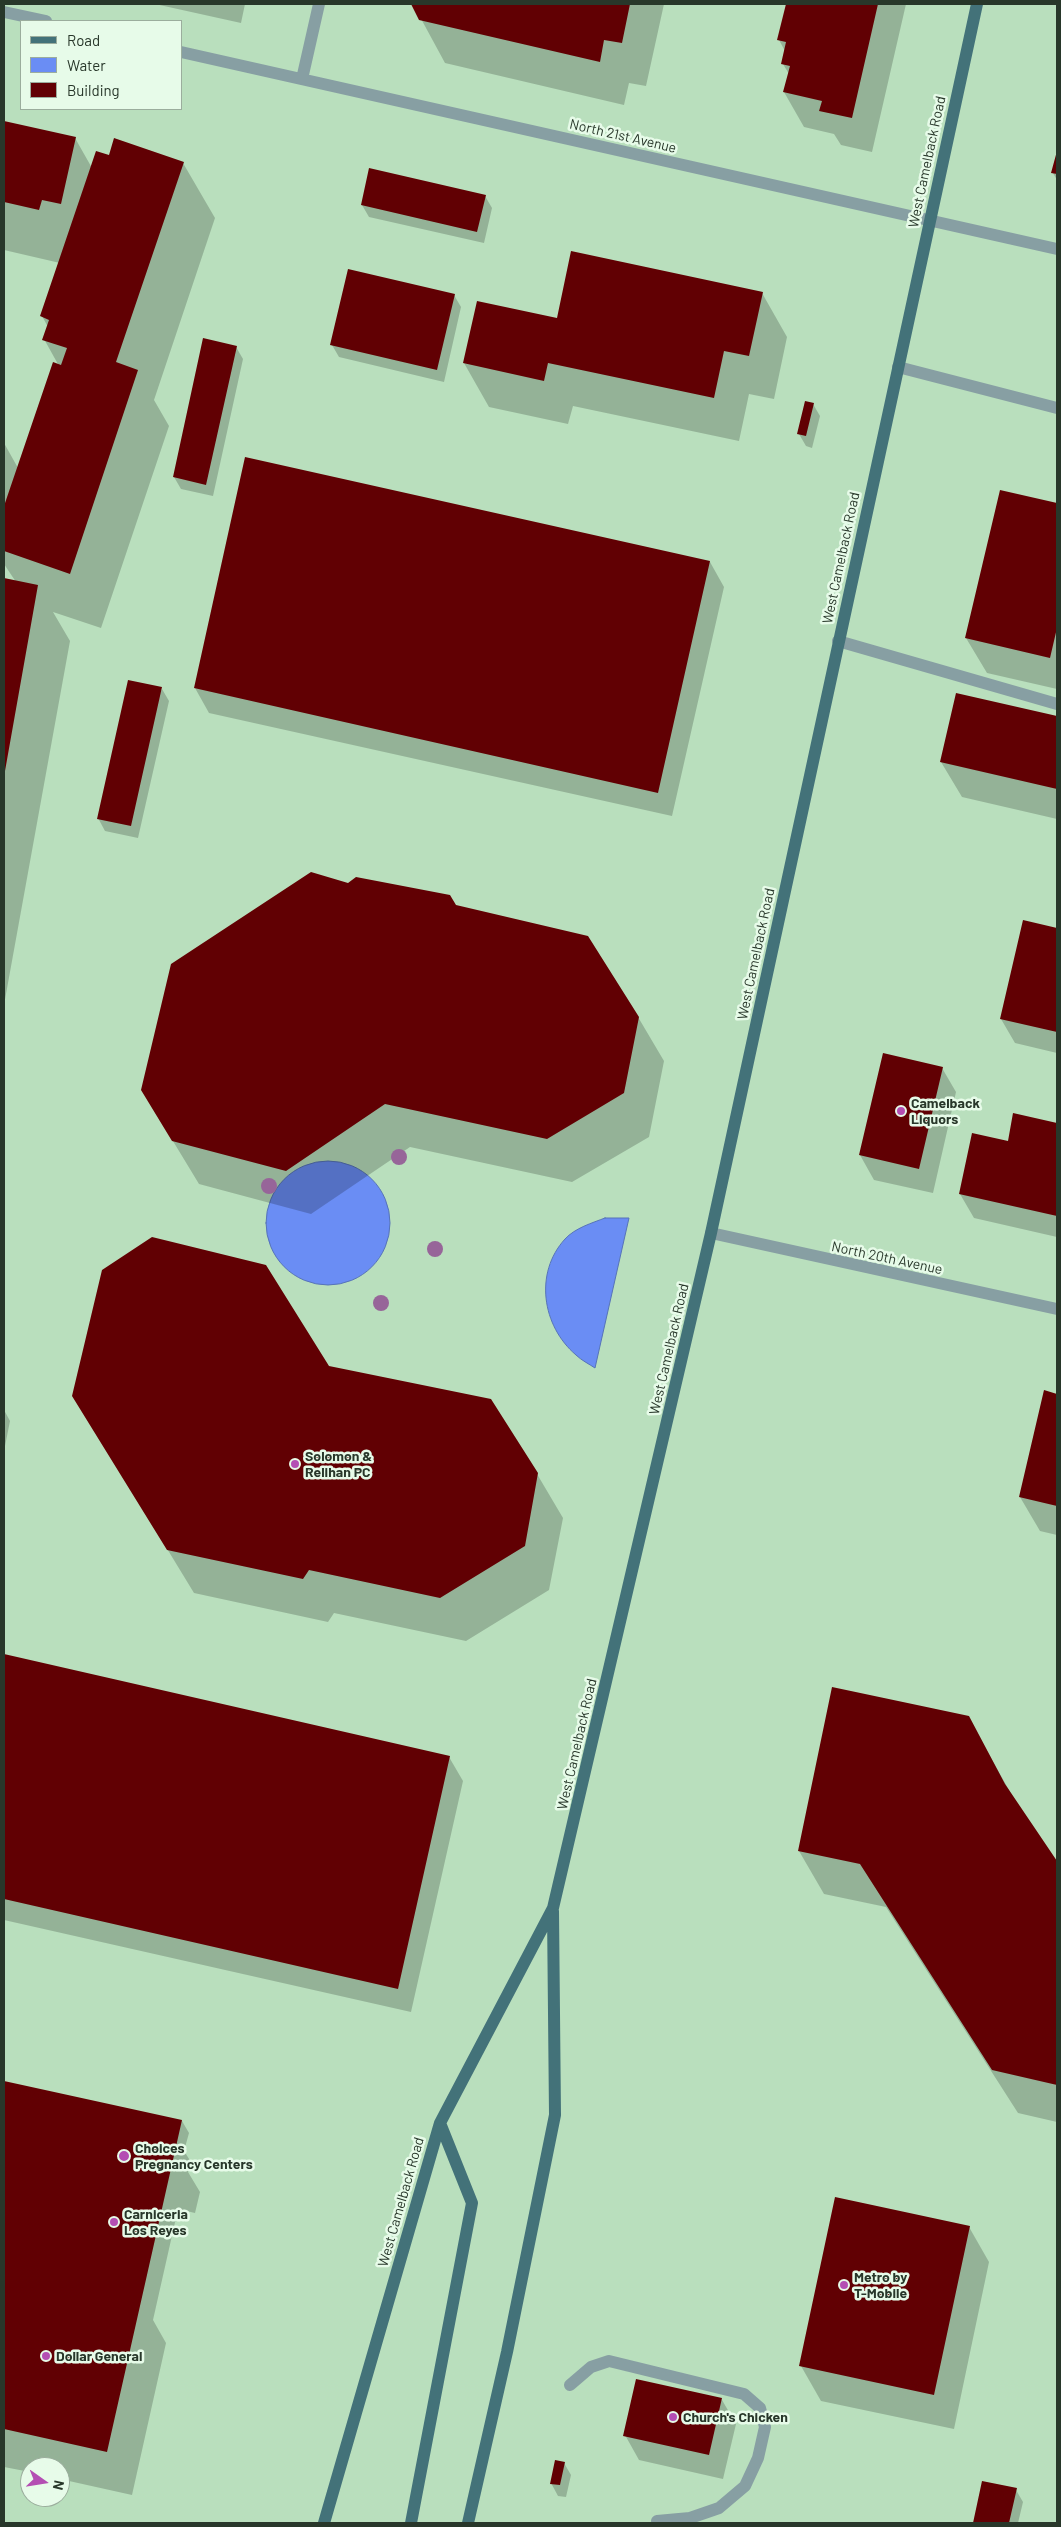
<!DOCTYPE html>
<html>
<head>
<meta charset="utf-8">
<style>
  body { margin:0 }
  #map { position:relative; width:1061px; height:2527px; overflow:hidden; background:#b9dfbd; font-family:Barlow,sans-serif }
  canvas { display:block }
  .frame { position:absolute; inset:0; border:5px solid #28372a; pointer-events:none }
  .legend { position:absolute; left:20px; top:20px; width:162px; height:90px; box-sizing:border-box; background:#e7fbe9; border:1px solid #9bad9d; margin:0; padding:6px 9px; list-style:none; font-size:15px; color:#28372a }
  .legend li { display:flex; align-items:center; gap:10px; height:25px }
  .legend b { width:25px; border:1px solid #9bad9d }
  .north { position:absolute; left:20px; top:2457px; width:50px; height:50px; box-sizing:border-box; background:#e7fbe9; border:1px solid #9bad9d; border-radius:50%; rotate:103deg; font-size:14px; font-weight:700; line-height:20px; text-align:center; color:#28372a }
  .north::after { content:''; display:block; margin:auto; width:18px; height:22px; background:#b44eb3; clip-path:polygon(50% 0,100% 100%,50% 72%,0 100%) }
</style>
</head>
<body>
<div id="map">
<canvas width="1061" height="2527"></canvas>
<div class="frame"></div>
<ul class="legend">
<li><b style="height:6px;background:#437279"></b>Road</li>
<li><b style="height:14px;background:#6a8df4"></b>Water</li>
<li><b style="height:14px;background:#610003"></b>Building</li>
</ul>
<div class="north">N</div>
</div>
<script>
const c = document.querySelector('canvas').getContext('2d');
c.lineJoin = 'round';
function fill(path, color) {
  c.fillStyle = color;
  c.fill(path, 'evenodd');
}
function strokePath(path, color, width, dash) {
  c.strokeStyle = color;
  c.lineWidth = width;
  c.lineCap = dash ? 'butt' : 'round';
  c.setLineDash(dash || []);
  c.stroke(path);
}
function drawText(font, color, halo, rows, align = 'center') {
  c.font = font + ' Barlow,sans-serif';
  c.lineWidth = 5;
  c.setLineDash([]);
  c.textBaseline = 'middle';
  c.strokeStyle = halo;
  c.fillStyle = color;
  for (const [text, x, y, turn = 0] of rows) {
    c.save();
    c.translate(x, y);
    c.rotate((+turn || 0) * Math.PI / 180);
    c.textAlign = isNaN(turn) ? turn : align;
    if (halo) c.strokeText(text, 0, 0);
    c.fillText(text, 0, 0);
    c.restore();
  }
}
const water = new Path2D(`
  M266 1223a62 62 0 1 1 124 0a62 62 0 1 1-124 0Z
  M 605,1218 L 629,1218 L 595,1368 C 589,1364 581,1360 576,1355 C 542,1326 534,1273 565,1239 C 575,1228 592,1223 605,1218 Z`);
fill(water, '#6a8df4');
strokePath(water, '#5673b7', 1);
fill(new Path2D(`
  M 155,4 L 245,4 L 241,23 Z
  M 413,4 L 664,4 L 646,86 L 629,83 L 624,105 L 445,63 Z
  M 787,4 L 906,4 L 872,152 L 841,145 L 834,134 L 804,127 L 784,92 L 789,74 L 783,64 L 785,51 L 779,40 Z
  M 4,122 L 75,138 L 92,168 L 110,157 L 183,163 L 215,218 L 154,400 L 169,426 L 101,628 L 53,612 L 70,641 L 4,1005 L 4,580 L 16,582 L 4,564 L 4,443 L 18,468 L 59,366 L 44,339 L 48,327 L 42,316 L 60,263 L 4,250 Z
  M 1057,153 L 1057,180 L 1053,173 Z
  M 485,196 L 492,208 L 484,243 L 369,217 L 362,205 Z
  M 762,293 L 787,337 L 774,399 L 749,394 L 739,441 L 573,406 L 568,424 L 489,407 L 464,363 L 558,320 Z
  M 454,295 L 461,307 L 444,382 L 339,357 L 332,345 Z
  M 236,347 L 243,359 L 213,496 L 181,489 L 174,477 Z
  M 813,404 L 820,416 L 812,448 L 806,446 L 799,434 Z
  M 246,459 L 710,562 L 724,587 L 672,816 L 209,713 L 195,688 Z
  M 1001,492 L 1057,505 L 1057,689 L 987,673 L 966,638 Z
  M 162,689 L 169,701 L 138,838 L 105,831 L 98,818 Z
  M 957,694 L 1057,717 L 1057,819 L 962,797 L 941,762 Z
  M 348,885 L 455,906 L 638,1017 L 664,1061 L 649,1137 L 572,1182 L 410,1147 L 311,1214 L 199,1184 L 142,1090 Z
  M 1024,921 L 1057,929 L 1057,1053 L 1015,1043 L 1001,1019 Z
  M 884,1054 L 942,1068 L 956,1092 L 933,1193 L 874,1180 L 860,1155 Z
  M 1014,1114 L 1057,1124 L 1057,1237 L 974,1218 L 960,1194 L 1009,1142 Z
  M 328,1367 L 537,1474 L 563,1518 L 549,1590 L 466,1641 L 334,1613 L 328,1622 L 194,1593 L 74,1396 Z
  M 1044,1392 L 1057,1395 L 1057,1535 L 1040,1531 L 1020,1497 Z
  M 4,1410 L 10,1421 L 4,1451 Z
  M 4,1655 L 449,1757 L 463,1781 L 411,2012 L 4,1920 Z
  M 968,1717 L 1014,1799 L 1057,1864 L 1057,2122 L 1018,2113 L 886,1907 L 824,1894 L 799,1851 Z
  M 4,2082 L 182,2121 L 189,2133 L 184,2151 L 191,2162 L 188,2172 L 200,2192 L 195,2213 L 178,2209 L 153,2320 L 166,2343 L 132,2495 L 60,2479 L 60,2467 L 30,2467 L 30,2472 L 4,2467 Z
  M 969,2227 L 989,2262 L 954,2429 L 821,2401 L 801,2366 Z
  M 722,2400 L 736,2424 L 723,2479 L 639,2460 L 625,2435 Z
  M 564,2463 L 571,2475 L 566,2497 L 558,2496 L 551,2483 Z
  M 983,2482 L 1016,2490 L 1023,2502 L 1018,2523 L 974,2523 Z`), '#0003');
fill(new Path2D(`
  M 411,4 L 630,4 L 622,43 L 604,40 L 600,62 L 419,20 Z
  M 786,4 L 878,4 L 852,118 L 819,111 L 822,101 L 783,92 L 790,66 L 781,64 L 786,42 L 777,40 Z
  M 4,121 L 76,137 L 61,204 L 42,200 L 39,210 L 4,202 Z
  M 114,138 L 184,162 L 116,362 L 138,370 L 70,574 L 4,551 L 4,506 L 53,362 L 61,365 L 67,348 L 42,340 L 49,320 L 40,316 L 96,151 L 109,155 Z
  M 1057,151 L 1057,174 L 1051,173 Z
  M 369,168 L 486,195 L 477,232 L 361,205 Z
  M 571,251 L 763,292 L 749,356 L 724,351 L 714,398 L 548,363 L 544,381 L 463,363 L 477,301 L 557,318 Z
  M 348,269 L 455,294 L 437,370 L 330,345 Z
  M 203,338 L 237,346 L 206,485 L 173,477 Z
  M 805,401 L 814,403 L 806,436 L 797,434 Z
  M 245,457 L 710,561 L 658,793 L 194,688 Z
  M 1000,490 L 1057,503 L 1057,628 L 1050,658 L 965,638 Z
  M 4,578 L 38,585 L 5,771 L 4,771 Z
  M 128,680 L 162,687 L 131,826 L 97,819 Z
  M 956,693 L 1057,716 L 1057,789 L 940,762 Z
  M 311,872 L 348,883 L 356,877 L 450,895 L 456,905 L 588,936 L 639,1017 L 624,1093 L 547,1139 L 385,1104 L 286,1171 L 172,1141 L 141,1090 L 171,964 Z
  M 1023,920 L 1057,928 L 1057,1032 L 1000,1019 Z
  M 883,1053 L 943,1067 L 919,1169 L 859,1155 Z
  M 1013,1113 L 1057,1123 L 1057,1216 L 959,1194 L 972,1133 L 1008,1141 Z
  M 152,1237 L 266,1265 L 329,1366 L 491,1399 L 538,1473 L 525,1546 L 440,1598 L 309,1570 L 303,1579 L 167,1550 L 72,1396 L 102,1270 Z
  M 1044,1390 L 1057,1394 L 1057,1506 L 1019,1497 Z
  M 4,1654 L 450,1756 L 398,1989 L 4,1899 Z
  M 832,1687 L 969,1716 L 1005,1784 L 1057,1861 L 1057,2085 L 992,2070 L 860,1864 L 798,1851 Z
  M 4,2081 L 182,2120 L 107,2452 L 4,2429 Z
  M 835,2197 L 970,2226 L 934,2395 L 799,2366 Z
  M 636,2379 L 722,2398 L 709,2455 L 623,2436 Z
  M 555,2460 L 565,2462 L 560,2485 L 550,2484 Z
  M 982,2481 L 1017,2488 L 1009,2523 L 973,2523 Z`), '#610003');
strokePath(new Path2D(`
  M 4,12 L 46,21
  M 181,52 L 1057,249
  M 302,79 L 319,4
  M 898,367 L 1057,408
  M 838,641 L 1057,704
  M 711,1233 L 1057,1309
  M 570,2385 L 591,2367 L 609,2361 L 744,2394 L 760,2408 L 765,2427 L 758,2458 L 745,2486 L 719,2508 L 690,2518 L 657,2521`), '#879fa3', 12);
strokePath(new Path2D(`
  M 324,2523 L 440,2123 L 553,1908 L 711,1233 L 977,4
  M 411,2523 L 472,2203 L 440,2123
  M 468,2523 L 507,2352 L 555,2115 L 553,1911`), '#437279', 12);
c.fillStyle = '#976599';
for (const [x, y] of [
  [399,1157],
  [269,1186],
  [435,1249],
  [381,1303]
]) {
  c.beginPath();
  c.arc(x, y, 8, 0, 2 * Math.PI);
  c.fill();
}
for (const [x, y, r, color] of [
  [901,1111,5,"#b44eb3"],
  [295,1464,5,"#b44eb3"],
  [124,2156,6,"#b44eb3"],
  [114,2222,5,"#b44eb3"],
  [844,2285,5,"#b44eb3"],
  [46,2356,5,"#b44eb3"],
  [673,2417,5,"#b44eb3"]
]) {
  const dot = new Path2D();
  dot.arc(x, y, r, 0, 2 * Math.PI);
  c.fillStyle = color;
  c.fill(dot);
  strokePath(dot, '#e7fbe9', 2);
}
drawText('14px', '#28372a', '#e7fbe9', [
  ["North 21st Avenue",623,136,13],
  ["West Camelback Road",927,162,-78],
  ["West Camelback Road",841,558,-78],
  ["West Camelback Road",756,954,-78],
  ["North 20th Avenue",887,1258,12],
  ["West Camelback Road",669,1349,-77],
  ["West Camelback Road",577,1744,-77],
  ["West Camelback Road",401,2202,-74]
]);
drawText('bold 14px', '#28372a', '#e7fbe9', [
  ["Camelback",911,1103],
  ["Liquors",911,1119],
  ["Solomon &",305,1456],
  ["Relihan PC",305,1472],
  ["Choices",135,2148],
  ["Pregnancy Centers",135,2164],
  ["Carniceria",124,2214],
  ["Los Reyes",124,2230],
  ["Metro by",854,2277],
  ["T-Mobile",854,2293],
  ["Dollar General",56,2356],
  ["Church's Chicken",683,2417]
], 'left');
</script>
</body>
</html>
